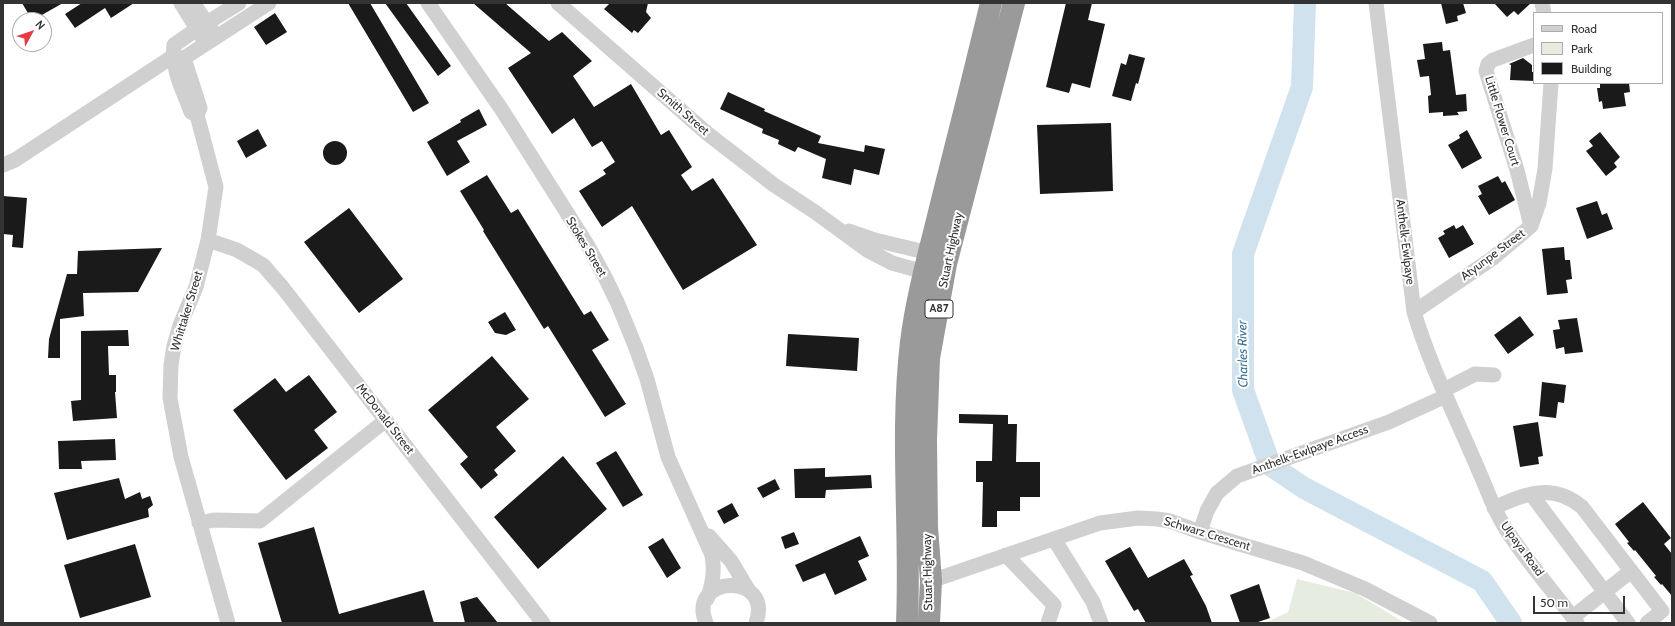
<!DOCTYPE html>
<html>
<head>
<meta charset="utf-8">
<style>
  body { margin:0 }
  #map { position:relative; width:1675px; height:626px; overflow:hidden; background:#fff; font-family:Cabin,sans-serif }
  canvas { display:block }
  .frame { position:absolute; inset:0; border:4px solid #333; pointer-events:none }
  .legend { position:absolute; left:1533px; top:12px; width:130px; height:72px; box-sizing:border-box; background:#fff; border:1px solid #adadad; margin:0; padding:5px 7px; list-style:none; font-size:12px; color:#333 }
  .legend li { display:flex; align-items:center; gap:8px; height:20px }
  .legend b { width:20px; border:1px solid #adadad }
  .north { position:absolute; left:12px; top:12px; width:40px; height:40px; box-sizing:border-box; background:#fff; border:1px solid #adadad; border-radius:50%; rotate:50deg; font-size:11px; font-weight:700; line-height:16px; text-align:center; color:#333 }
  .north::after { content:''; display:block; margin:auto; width:14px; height:18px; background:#e63946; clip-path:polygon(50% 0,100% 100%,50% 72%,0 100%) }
  .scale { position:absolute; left:1533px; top:596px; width:92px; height:18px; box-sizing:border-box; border:2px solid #333; border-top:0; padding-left:5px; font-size:12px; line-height:14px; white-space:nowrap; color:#333; -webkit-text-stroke:3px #fff; paint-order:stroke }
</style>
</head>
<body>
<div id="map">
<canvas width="1675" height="626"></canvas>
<div class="frame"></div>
<ul class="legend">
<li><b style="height:5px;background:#d0d0d0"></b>Road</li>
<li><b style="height:11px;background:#e6ecdf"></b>Park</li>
<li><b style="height:11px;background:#1a1a1a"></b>Building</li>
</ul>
<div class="north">N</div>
<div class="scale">50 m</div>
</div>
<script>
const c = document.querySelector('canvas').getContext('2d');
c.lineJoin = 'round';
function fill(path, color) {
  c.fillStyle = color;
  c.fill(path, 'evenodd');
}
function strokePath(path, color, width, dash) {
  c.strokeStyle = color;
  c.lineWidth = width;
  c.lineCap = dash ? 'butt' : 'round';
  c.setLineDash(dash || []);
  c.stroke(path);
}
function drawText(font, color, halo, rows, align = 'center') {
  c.font = font + ' Cabin,sans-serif';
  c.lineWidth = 4;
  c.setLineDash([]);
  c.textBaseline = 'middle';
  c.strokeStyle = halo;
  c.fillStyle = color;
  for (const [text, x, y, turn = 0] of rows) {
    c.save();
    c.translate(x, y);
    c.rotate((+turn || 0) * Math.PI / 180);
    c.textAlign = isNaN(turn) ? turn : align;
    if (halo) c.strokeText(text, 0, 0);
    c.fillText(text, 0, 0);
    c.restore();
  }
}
fill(new Path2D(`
  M 1297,579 L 1355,593 L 1405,623 L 1265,623 L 1288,612 Z`), '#e6ecdf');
strokePath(new Path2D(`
  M 1305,3 L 1302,87 L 1243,254 L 1243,390 L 1270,465 L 1304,488 L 1482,581 L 1511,623`), '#cfe2ee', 22);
fill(new Path2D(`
  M 22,3 L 63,3 L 33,20 L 32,20 Z
  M 82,3 L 134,3 L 111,18 L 105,8 L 75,28 L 65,14 Z
  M 348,3 L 370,3 L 429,103 L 413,112 Z
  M 385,3 L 406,3 L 451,66 L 438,76 Z
  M 473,3 L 505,3 L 549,41 L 562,32 L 592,61 L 573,76 L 594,107 L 631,84 L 661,135 L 669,130 L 692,167 L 681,175 L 692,191 L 713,178 L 757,245 L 683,290 L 632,206 L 602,227 L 579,191 L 606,174 L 603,170 L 615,162 L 602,141 L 592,147 L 574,118 L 552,134 L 508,68 L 531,53 Z
  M 610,3 L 648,3 L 646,12 L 651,18 L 638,33 L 634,30 L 632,33 L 604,9 Z
  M 1066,3 L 1092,3 L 1088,20 L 1105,24 L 1090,88 L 1072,83 L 1069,93 L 1046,87 Z
  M 1441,3 L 1463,3 L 1466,13 L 1457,16 L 1458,21 L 1446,24 Z
  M 1494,3 L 1531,3 L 1518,15 L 1514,11 L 1507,17 Z
  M 275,13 L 287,32 L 266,45 L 254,27 Z
  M 1442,42 L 1443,51 L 1450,50 L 1456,95 L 1466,94 L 1467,111 L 1457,112 L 1459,115 L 1443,116 L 1443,112 L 1429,113 L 1428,96 L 1431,95 L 1429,76 L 1420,77 L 1417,60 L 1425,59 L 1423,44 Z
  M 1129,54 L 1145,58 L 1138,84 L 1136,83 L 1131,101 L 1112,96 L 1121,63 L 1126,65 Z
  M 1523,58 L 1532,65 L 1532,72 L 1534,72 L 1534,81 L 1510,80 L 1511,65 L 1509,64 Z
  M 1600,83 L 1629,83 L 1630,92 L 1624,93 L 1626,106 L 1603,109 L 1602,101 L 1599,102 L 1597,88 L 1600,88 Z
  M 728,92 L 765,109 L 764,111 L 821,136 L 818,143 L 864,152 L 865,145 L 885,149 L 879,175 L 854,169 L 851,185 L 822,178 L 826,159 L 798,147 L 795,152 L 778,144 L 779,140 L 762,133 L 763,129 L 720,109 Z
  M 479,109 L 487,125 L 457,141 L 470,162 L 447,176 L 427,142 L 461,122 L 460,120 Z
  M 1111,123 L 1113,191 L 1040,194 L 1037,125 Z
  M 258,129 L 267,146 L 246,158 L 237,141 Z
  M 1467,130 L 1482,158 L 1462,169 L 1448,145 L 1460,138 L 1459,135 Z
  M 1600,132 L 1620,157 L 1614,163 L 1617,167 L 1606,176 L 1586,151 L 1593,146 L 1589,141 Z
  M323 153a12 12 0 1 1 24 0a12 12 0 1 1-24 0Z
  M 487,175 L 511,213 L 518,209 L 584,315 L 591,311 L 609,340 L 592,350 L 626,404 L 605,417 L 548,326 L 544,329 L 483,231 L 484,230 L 460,191 Z
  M 1498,176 L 1502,183 L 1505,181 L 1515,200 L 1489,215 L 1478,196 L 1482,194 L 1478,186 Z
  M 3,196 L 27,198 L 23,248 L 12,247 L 13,235 L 3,234 Z
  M 1597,201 L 1602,215 L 1607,213 L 1613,229 L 1587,239 L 1576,208 Z
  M 349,208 L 403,279 L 359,313 L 304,242 Z
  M 1454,225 L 1456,229 L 1463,225 L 1474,244 L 1449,258 L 1438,238 L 1445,234 L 1443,231 Z
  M 1564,247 L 1565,260 L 1570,260 L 1572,279 L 1566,280 L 1568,293 L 1547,295 L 1542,249 Z
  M 162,248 L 138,292 L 83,293 L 84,316 L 60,319 L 60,358 L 48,358 L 49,339 L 67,274 L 77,274 L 78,251 Z
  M 505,312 L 516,330 L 506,335 L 495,333 L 488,322 Z
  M 1520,316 L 1534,335 L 1508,354 L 1494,335 Z
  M 1577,318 L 1583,352 L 1565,354 L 1564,347 L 1556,349 L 1553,330 L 1560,329 L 1558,320 Z
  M 128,330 L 129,346 L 108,346 L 109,375 L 116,375 L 116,392 L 115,392 L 117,418 L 73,421 L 71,401 L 81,400 L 81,331 Z
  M 788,334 L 859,338 L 857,371 L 786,366 Z
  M 492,356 L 529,399 L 496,427 L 516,451 L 494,470 L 498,475 L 481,489 L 460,464 L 468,457 L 428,410 Z
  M 309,375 L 337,412 L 314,430 L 328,448 L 286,480 L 233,410 L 275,378 L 286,392 Z
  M 1542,382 L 1566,385 L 1564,403 L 1558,402 L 1556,418 L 1539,416 Z
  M 959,414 L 1008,415 L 1008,424 L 1017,424 L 1016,462 L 1040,462 L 1040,497 L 1020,497 L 1020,511 L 997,511 L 997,527 L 982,527 L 983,482 L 976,482 L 976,461 L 992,461 L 993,424 L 959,423 Z
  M 1538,422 L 1543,456 L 1538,457 L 1539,464 L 1520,467 L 1513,426 Z
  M 115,439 L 116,460 L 81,461 L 82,469 L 59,469 L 58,441 Z
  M 616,451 L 643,495 L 623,507 L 596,463 Z
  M 563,456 L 607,509 L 538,569 L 494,517 Z
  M 825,468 L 825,477 L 871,475 L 872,488 L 826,490 L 825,498 L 795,498 L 794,469 Z
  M 119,478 L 125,499 L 140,492 L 142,499 L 150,496 L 153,505 L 148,509 L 149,517 L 67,540 L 54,493 Z
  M 775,479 L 780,489 L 763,498 L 757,488 Z
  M 1643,502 L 1671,538 L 1664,544 L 1672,554 L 1672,596 L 1662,584 L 1661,585 L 1654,577 L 1656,576 L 1635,550 L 1634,551 L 1627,543 L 1629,542 L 1615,524 Z
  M 732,503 L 739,516 L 724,524 L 717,511 Z
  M 314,527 L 339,614 L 424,590 L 434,623 L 282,623 L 258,543 Z
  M 794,532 L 799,544 L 785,549 L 781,537 Z
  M 860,536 L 869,556 L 858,561 L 867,580 L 835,595 L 825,573 L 803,582 L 795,565 Z
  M 663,538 L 681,568 L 667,578 L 648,547 Z
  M 135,544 L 151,597 L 80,618 L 64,565 Z
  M 1130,547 L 1148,578 L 1184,559 L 1193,575 L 1190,576 L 1206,606 L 1212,623 L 1146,623 L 1138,609 L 1134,611 L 1105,561 Z
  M 1259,584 L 1270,618 L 1255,623 L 1240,623 L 1230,595 Z
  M 477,597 L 498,623 L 465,623 L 460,602 Z`), '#1a1a1a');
strokePath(new Path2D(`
  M 181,3 L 202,37
  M 193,3 L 212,30
  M 428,3 L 502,110 L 588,246 L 605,277 L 618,304 L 636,348 L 647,379 L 668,457 L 712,555 C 715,571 713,584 707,599
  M 558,3 L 708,134 L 774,185 L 815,212 L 867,250 L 892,263 L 924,272
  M 1376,3 L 1414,312 C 1430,366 1456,417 1478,469 C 1487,489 1494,511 1506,529 C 1527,562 1554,592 1577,623
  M 1542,3 L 1544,13
  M 184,58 L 200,108 L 197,115 L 216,187 L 208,240 L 196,287 L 180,325 L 174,346 L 171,365 L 170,398 L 181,457 L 228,623
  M 197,115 L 191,112 C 183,90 171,69 174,45 L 197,29 L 239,3
  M 3,165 L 15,160 L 172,57 L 184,58 L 269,3
  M 1531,226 L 1517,170 L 1486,71 L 1488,64 L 1493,60 L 1534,45
  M 849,231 L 875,240 L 929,253
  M 208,240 L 237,250 L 263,265 L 283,288 L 543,623
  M 1414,312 L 1493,258 L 1531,226 L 1539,203 L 1545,169 L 1551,83
  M 1444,390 L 1475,374 L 1494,375
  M 1531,494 L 1628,623
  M 1494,508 C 1525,493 1553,483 1582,507 L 1662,611 L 1647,623
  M 199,523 L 214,520 L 260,521 L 386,420
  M 1200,532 L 1207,511 L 1217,493 L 1237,476 L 1389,422 L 1446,396
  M 709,536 L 731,561 L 749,591
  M 1054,539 L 1093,602 L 1101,623
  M 1006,555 L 1054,605 L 1048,623
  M 931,581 L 1100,523 L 1138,518 L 1157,519 L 1170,521 L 1200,532 L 1303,563 L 1365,589 L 1430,623
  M 1573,617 L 1631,571
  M 706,623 C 686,575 774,571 756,623`), '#d0d0d0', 15);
strokePath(new Path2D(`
  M 907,623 C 911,529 900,435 911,342 C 917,294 931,246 942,200 C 959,134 975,69 991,3
  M 929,623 L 931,581 L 927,527 L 926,440 L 929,358 L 946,264 L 1014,3`), '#9a9a9a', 22);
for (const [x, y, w] of [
  [939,309,28]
]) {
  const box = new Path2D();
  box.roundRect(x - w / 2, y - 9, w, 18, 3);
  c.fillStyle = '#fff';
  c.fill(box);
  strokePath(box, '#333', 1);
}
drawText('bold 11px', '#333', null, [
  ["A87",939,309]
]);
drawText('12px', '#333', '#fff', [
  ["Smith Street",683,112,41],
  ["Little Flower Court",1502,121,73],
  ["Anthelk-Ewlpaye",1405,242,83],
  ["Stokes Street",586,247,59],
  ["Stuart Highway",951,250,-78],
  ["Atyunpe Street",1493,255,-37],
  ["Whittaker Street",187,311,-73],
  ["McDonald Street",385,419,52],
  ["Anthelk-Ewlpaye Access",1310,450,-20],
  ["Schwarz Crescent",1207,534,17],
  ["Ulpaya Road",1522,549,54],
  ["Stuart Highway",928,572,-91]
]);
drawText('italic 13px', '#3f7597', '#fff', [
  ["Charles River",1243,354,-91]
]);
</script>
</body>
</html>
